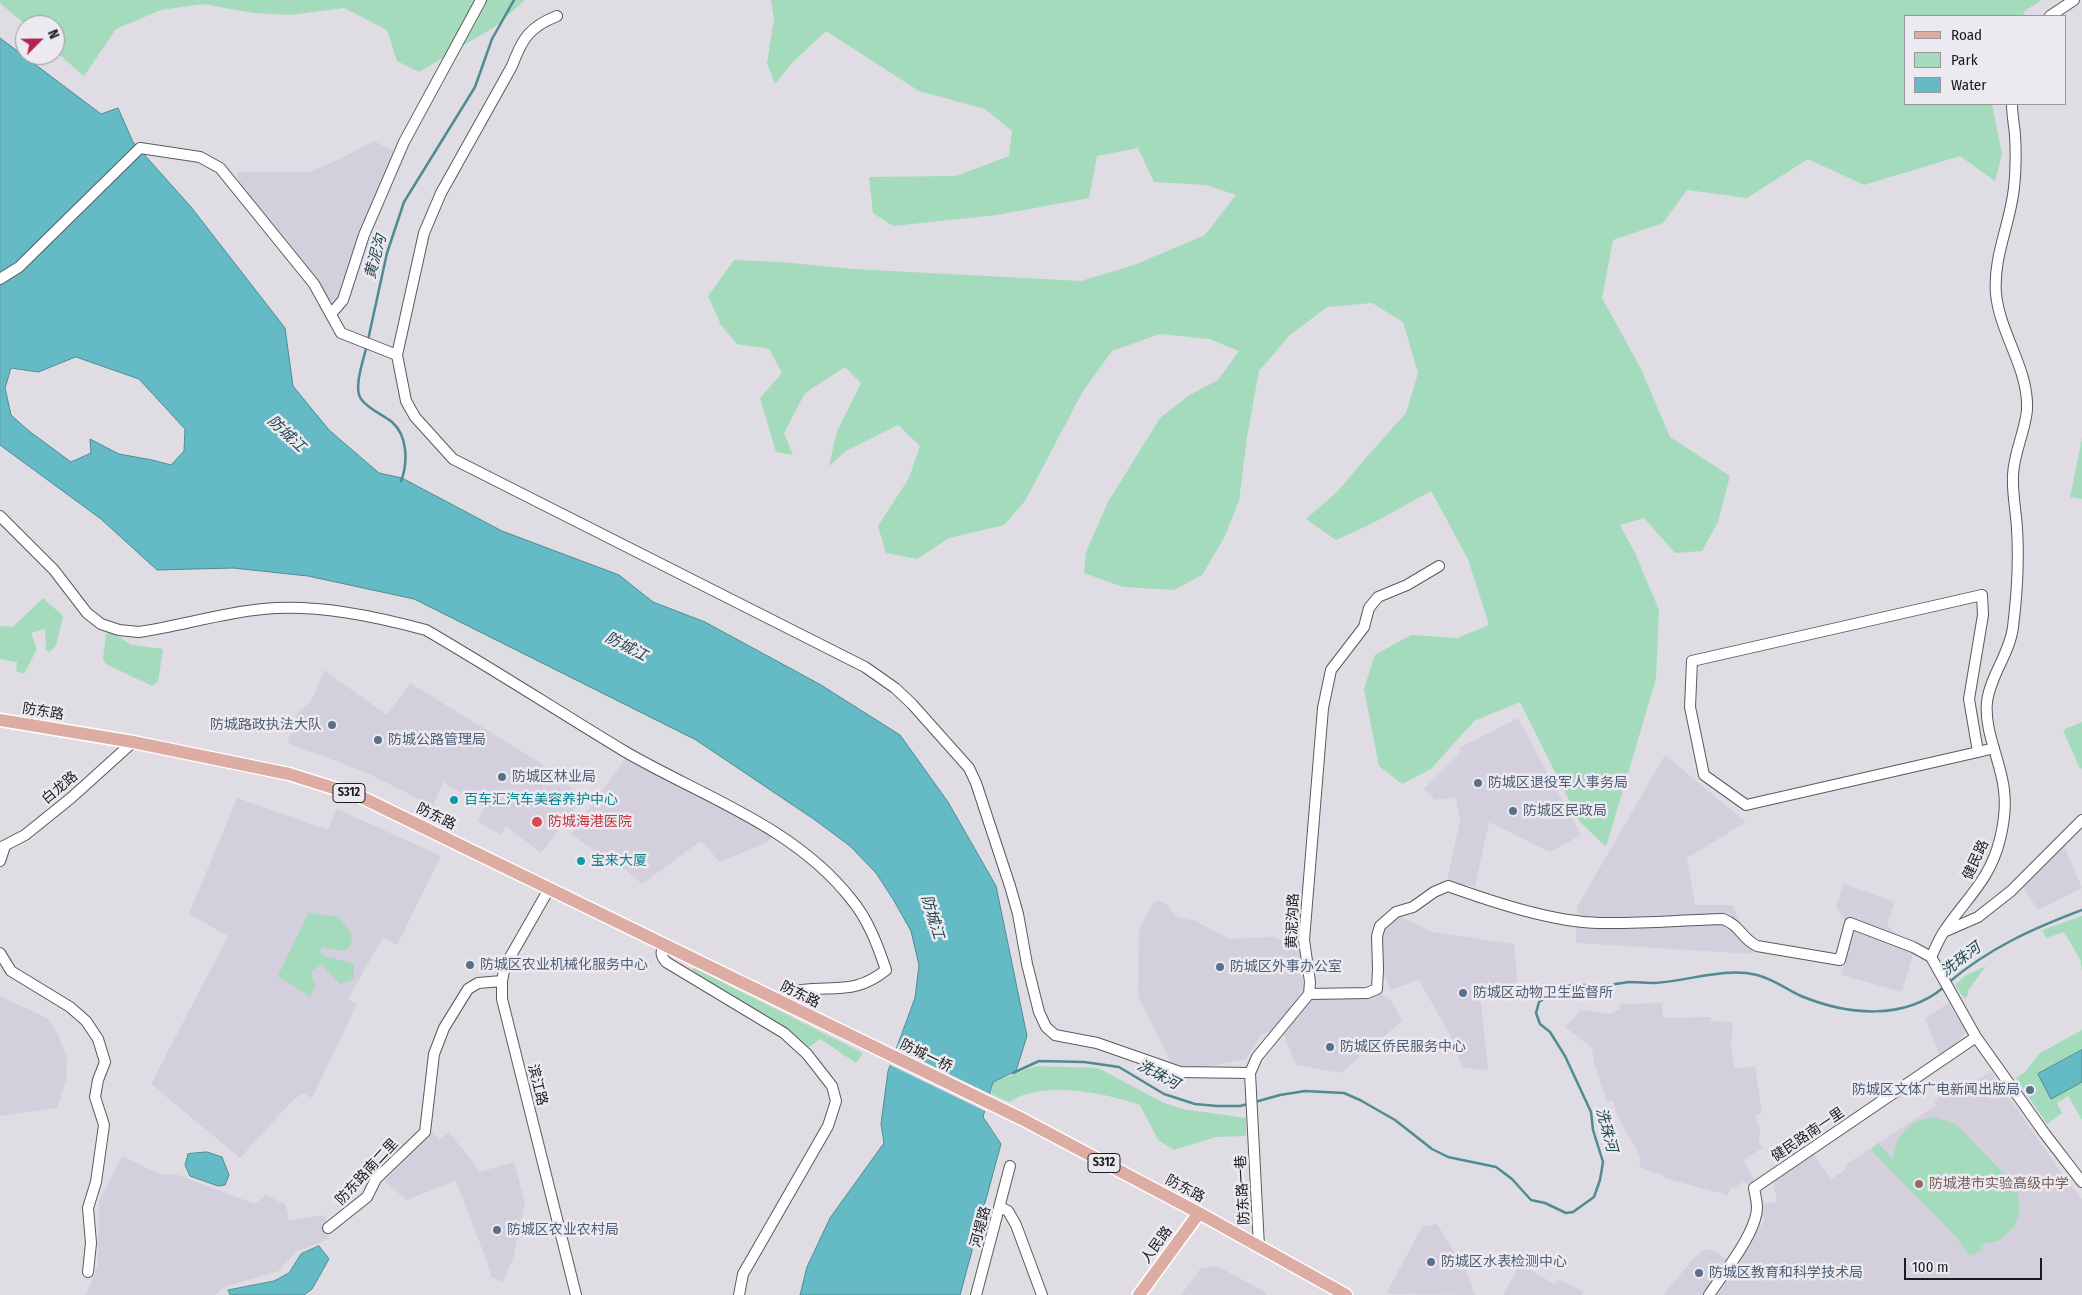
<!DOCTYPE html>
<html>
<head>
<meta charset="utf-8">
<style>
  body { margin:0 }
  #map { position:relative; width:2082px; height:1295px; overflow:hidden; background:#dfdde3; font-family:"Fira Sans Condensed",sans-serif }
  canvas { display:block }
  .legend { position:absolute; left:1904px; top:15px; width:162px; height:90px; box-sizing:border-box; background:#eceaf0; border:1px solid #98979b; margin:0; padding:6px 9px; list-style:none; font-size:15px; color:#1b1a1c }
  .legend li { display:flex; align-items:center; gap:10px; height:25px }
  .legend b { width:25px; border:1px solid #98979b }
  .north { position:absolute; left:15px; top:15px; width:50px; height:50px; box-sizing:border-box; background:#eceaf0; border:1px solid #98979b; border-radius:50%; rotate:67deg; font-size:14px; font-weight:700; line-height:20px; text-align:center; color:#1b1a1c }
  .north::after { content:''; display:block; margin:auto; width:18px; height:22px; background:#b4244e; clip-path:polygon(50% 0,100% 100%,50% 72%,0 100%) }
  .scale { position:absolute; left:1904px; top:1258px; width:138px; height:22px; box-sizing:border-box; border:2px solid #1b1a1c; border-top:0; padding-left:6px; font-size:15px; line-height:18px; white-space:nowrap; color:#1b1a1c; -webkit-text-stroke:4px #eceaf0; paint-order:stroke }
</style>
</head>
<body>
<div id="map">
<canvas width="2082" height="1295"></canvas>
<ul class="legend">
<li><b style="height:6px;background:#ddada4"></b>Road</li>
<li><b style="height:14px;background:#a3dbbc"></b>Park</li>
<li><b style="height:14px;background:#65bbc5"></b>Water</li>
</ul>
<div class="north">N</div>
<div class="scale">100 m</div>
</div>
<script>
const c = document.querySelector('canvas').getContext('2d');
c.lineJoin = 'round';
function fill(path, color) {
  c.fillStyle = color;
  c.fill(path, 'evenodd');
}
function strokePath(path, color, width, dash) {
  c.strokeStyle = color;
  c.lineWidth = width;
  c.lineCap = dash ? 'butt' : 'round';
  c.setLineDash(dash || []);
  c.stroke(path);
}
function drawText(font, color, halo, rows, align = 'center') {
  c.font = font + ' "Fira Sans Condensed","Noto Sans SC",sans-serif';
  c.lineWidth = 5;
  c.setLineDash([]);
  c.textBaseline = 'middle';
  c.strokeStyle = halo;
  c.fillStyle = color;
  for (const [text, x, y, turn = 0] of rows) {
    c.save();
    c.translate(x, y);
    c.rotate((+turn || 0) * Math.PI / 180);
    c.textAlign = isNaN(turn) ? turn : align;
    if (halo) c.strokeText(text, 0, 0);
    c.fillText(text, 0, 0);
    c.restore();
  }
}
fill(new Path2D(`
  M 374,141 L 395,152 L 374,198 L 337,300 L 328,301 L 238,184 L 237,172 L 310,172 L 342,158 Z
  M 324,670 L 387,715 L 410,683 L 539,762 L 583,797 L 541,853 L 506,826 L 501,835 L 478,822 L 484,807 L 443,782 L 433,806 L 363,771 L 287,743 L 298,712 L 311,702 Z
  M 1518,718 L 1581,835 L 1550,852 L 1489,822 L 1475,887 L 1447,881 L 1460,821 L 1456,797 L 1435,800 L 1424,789 L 1460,753 L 1459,748 Z
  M 1665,755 L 1746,822 L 1687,858 L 1695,905 L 1733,905 L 1753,954 L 1576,943 L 1577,907 Z
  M 627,756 L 774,836 L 765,843 L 720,862 L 701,841 L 642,884 L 613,859 L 609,861 L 571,834 Z
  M 237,798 L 328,830 L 337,809 L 441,856 L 397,945 L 383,937 L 348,999 L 357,1004 L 312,1098 L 303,1093 L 292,1101 L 240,1158 L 151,1084 L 228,936 L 189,914 Z
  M 2064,846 L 2082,888 L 2038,910 L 2023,887 Z
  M 1844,884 L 1895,902 L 1887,925 L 1914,950 L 1902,992 L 1841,975 L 1853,933 L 1836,907 Z
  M 1158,901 L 1167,905 L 1177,917 L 1196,921 L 1229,939 L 1272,937 L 1299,945 L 1304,988 L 1276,1029 L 1261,1035 L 1246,1059 L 1201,1068 L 1172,1065 L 1138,996 L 1139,930 L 1153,903 Z
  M 1397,915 L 1432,932 L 1514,944 L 1518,991 L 1480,994 L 1488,1070 L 1462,1068 L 1452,1039 L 1419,980 L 1390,990 L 1386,977 L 1380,978 L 1381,938 L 1386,924 Z
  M 1375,993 L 1385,996 L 1392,1002 L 1402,1021 L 1341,1073 L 1296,1065 L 1282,1030 L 1302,1006 L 1318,999 Z
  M 0,996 L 47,1018 L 58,1034 L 67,1059 L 66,1081 L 57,1108 L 0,1116 Z
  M 1662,1003 L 1663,1018 L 1711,1017 L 1711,1021 L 1733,1022 L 1731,1047 L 1735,1069 L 1755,1066 L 1762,1113 L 1755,1115 L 1760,1128 L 1759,1142 L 1763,1148 L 1743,1160 L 1755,1181 L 1748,1185 L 1744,1181 L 1736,1189 L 1731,1187 L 1728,1195 L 1664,1178 L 1664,1176 L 1639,1167 L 1641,1158 L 1620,1121 L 1613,1101 L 1607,1102 L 1594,1062 L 1592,1048 L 1565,1027 L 1581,1010 L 1610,1014 L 1620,1009 L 1620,1004 Z
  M 1949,1003 L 1966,1032 L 1950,1050 L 1939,1054 L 1925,1018 Z
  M 1991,1072 L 2067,1181 L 2082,1199 L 2082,1295 L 1717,1295 L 1764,1221 L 1762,1204 L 1777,1202 L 1773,1179 L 1813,1153 L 1831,1179 L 1846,1169 L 1844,1166 L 1936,1105 L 1934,1101 L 1944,1093 L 1946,1096 L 1967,1081 L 1970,1084 Z
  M 433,1132 L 439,1140 L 449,1132 L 480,1172 L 514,1162 L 525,1203 L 513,1258 L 503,1282 L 491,1277 L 490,1270 L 456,1181 L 406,1200 L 385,1181 Z
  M 122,1156 L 159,1174 L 178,1175 L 255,1204 L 266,1195 L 286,1205 L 289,1220 L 325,1215 L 329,1239 L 295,1252 L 279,1271 L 224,1287 L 215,1295 L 86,1295 L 98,1265 L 99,1201 Z
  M 1437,1224 L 1465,1269 L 1475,1295 L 1386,1294 L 1422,1227 Z
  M 1711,1249 L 1726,1259 L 1704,1295 L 1663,1295 L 1695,1257 L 1702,1251 Z
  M 1520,1264 L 1554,1284 L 1558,1279 L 1584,1292 L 1582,1295 L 1503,1295 Z
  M 1217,1266 L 1265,1292 L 1266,1295 L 1181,1295 L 1201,1268 Z`), '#d4cfdc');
fill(new Path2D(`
  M 0,0 L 525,0 L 496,26 L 419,72 L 397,61 L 387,30 L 344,8 L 290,15 L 253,13 L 203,4 L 161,10 L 116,29 L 84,76 L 55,51 L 55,25 L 26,25 L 0,3 Z
  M 771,0 L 2042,0 L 2026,10 L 2022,16 L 1906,16 L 1906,104 L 1992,104 L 2002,154 L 1995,181 L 1960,156 L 1864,185 L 1808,159 L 1747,198 L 1687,190 L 1663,223 L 1613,240 L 1602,298 L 1641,369 L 1670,437 L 1730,476 L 1718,522 L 1702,551 L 1675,553 L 1644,518 L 1620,525 L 1635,553 L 1659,610 L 1656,679 L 1606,847 L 1580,822 L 1520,702 L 1474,721 L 1431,769 L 1402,784 L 1379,766 L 1364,689 L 1375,655 L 1411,635 L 1457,638 L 1489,625 L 1468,559 L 1431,491 L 1371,524 L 1336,540 L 1306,519 L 1337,492 L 1371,452 L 1406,413 L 1418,373 L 1403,322 L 1372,303 L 1327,307 L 1290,335 L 1259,371 L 1247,437 L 1239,501 L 1224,538 L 1202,575 L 1174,590 L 1123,587 L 1084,573 L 1086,552 L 1108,502 L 1160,418 L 1188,396 L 1218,380 L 1239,351 L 1209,339 L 1160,334 L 1112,351 L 1083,391 L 1025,501 L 1004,525 L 949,538 L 917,559 L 886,553 L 878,526 L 909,478 L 920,446 L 898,425 L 846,451 L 829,466 L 837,431 L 861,383 L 845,367 L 805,393 L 784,433 L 793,455 L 776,452 L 760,398 L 782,373 L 769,349 L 737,344 L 721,325 L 708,296 L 734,260 L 781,262 L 853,269 L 1081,281 L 1137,264 L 1205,235 L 1236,195 L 1206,185 L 1154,182 L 1138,148 L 1097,156 L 1089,198 L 997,215 L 893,226 L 873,213 L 869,177 L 956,176 L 1009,156 L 1012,131 L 985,109 L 919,91 L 826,31 L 793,62 L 775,84 L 767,63 L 774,19 Z
  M 2082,438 L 2082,499 L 2070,497 Z
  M 43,598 L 63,616 L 56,646 L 49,652 L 46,650 L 45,629 L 31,633 L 37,649 L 24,674 L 16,671 L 17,662 L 0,659 L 0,627 L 1,626 L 13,627 Z
  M 110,632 L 132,645 L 163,649 L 158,682 L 152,686 L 106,664 L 103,659 L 106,634 Z
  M 2082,722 L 2082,768 L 2080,769 L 2063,730 Z
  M 308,913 L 339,917 L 352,935 L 350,947 L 343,951 L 323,947 L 319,951 L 324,956 L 354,964 L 354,979 L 340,984 L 321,964 L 311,972 L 315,986 L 310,997 L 278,976 Z
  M 2082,916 L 2082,971 L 2080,959 L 2064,932 L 2046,938 L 2042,930 Z
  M 1986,966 L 1967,992 L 1969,993 L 1965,999 L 1955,985 L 1965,976 Z
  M 694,968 L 863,1053 L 856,1063 L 820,1039 L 808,1048 L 784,1029 L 692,970 Z
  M 2082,1030 L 2082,1120 L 2068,1096 L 2057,1103 L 2062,1113 L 2047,1124 L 2016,1078 L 2024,1073 L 2040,1053 Z
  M 1036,1066 L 1098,1068 L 1162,1102 L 1182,1109 L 1246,1118 L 1246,1136 L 1216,1137 L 1174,1150 L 1158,1140 L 1140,1105 C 1111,1094 1057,1084 1027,1094 C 1021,1095 1015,1099 1009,1102 L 991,1094 L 993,1082 Z
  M 1935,1117 L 1956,1124 L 2012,1182 L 2018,1194 L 2019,1214 L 2014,1227 L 1998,1241 L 1980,1245 L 1982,1250 L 1970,1256 L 1956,1237 L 1871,1150 L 1878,1143 L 1893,1159 C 1896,1135 1910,1119 1935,1117 Z`), '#a3dbbc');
const water = new Path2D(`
  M 0,38 L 101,114 L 118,108 L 133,142 L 191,207 L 285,328 L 293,386 L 329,430 L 379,473 L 402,478 L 502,531 L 619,575 L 653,602 L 705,622 L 821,685 L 900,735 L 948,802 L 996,886 L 1027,1036 L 1016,1071 L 993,1082 L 983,1117 L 1001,1144 L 960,1295 L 800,1295 L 807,1267 L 830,1218 L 884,1143 L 881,1124 L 888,1071 L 915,998 L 919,965 L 911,931 L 893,899 L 876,873 L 850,846 L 815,820 L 696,740 L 414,599 L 308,576 L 233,568 L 157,570 L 101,519 L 0,445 ZM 76,357 L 139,379 L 185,429 L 184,451 L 171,465 L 152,460 L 119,454 L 90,439 L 91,453 L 71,462 L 29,431 L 11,415 L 5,388 L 11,368 L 38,372 Z
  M 2082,1050 L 2082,1082 L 2051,1099 L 2038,1074 Z
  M 207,1152 L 222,1157 L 229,1175 L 225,1185 L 218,1186 L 190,1176 L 185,1165 L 188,1154 Z
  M 319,1246 L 329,1259 L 312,1289 L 304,1295 L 230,1295 L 228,1290 L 274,1281 L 289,1273 L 301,1254 Z`);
fill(water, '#65bbc5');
strokePath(water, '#4f8b92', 1);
fill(new Path2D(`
  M 894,1047 L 992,1095 L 987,1112 L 888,1064 Z`), '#dfdde3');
strokePath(new Path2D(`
  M 368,340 L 387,253 L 404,202 L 475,87 L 492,39 L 514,0
  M 367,345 C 364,358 353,388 361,399 C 368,409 383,415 392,422 C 408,436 408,463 401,481
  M 1948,983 C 1989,948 2032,929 2082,910
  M 1013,1073 L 1039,1061 L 1084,1062 L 1119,1067 L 1164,1094 L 1195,1104 L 1217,1106 L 1240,1106 L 1248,1104
  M 1255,1102 L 1280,1095 L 1305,1091 L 1344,1093 L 1360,1100 L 1395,1120 L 1432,1149 L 1448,1157 L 1496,1167 L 1512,1179 L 1531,1200 L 1545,1203 L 1566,1213 L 1573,1212 L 1594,1197 L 1600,1180 L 1603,1162 L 1593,1130 L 1591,1112 L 1565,1056 L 1550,1032 L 1540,1024 L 1536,1013 L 1539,1002 C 1548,995 1560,987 1572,985 C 1581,984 1590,986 1599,986 C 1609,986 1619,983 1629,982 C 1638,982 1647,983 1655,983 C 1689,981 1724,967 1757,975 C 1776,980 1785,989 1801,996 C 1847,1015 1904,1021 1944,987`), '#4f8b92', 2.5);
const minor = new Path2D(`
  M 557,16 C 529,27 522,39 512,66 L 441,193 L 424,233 L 397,355 L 406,401 L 415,417 L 453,459 L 865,667 L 895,688 L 912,704 L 969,768 L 976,783 L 1010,886 L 1018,914 L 1027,964 L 1039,1012 L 1046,1027 L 1055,1035 L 1097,1043 L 1180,1072 L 1250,1073
  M 2050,16 L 2074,0
  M 2012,104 C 2012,114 2014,124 2015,135 C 2016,152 2016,171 2014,188 C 2010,225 1993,256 1996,294 C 2000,334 2029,369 2027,410 C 2025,432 2014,452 2013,475 C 2012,493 2016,511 2017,528 C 2019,560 2017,595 2013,627 C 2010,653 1990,676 1987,702 C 1984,732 2001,761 2004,790 C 2006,806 2004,823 2000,839 C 1990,881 1965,899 1943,933 C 1938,941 1935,949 1931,957 L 1976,1037 L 2045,1134 L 2082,1182
  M 0,279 L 19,267 L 140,148 L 200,157 L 220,168 L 314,284 L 341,333 L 397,355
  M 331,314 L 343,300 L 364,235 L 404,142 L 481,0
  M 0,516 L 54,570 L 87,613 L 101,624 L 119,630 L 139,632 C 180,626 221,613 263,609 C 317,604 374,616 426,630 C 493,669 558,711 624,751 C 701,796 794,826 851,899 C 868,919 878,946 886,970 C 856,994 837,986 802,990 C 793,991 784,996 776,1000
  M 1978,752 L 1969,699 L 1983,615 L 1982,595 L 1692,661 L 1690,707 L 1704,775 L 1746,805 L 1978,752 L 1994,748
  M 0,848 L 25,835 L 71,798 L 133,742
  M 0,861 L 5,846
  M 549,889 L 505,966 L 502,981 L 502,999 L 576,1295
  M 1946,931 L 1978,917 L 2011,891 L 2082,820
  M 664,945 C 660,952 661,956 666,962 L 784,1033 L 807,1054 L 832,1086 L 836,1101 L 828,1126 L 743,1274 L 739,1295
  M 0,953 L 11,971 L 70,1007 L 86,1021 L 98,1039 L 105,1062 L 98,1080 L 95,1097 L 104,1125 L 96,1182 L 88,1208 L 91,1243 L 88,1272
  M 1309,994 L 1367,993 L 1377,989 L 1378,969 L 1377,936 L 1380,926 L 1396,912 L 1413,907 L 1434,892 L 1448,886 C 1493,902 1552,922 1600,923 C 1641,924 1682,920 1723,919 C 1741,926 1741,938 1757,946 L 1840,960 L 1850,923 L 1913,947 L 1931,957
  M 1000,1207 L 1008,1211 L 1016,1225 L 1042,1295
  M 328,1228 L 367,1197 L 376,1179 L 425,1132 L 434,1054 L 444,1028 L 468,989 L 478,983 L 502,981
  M 1259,1247 L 1250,1073 L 1257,1057 L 1309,994 L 1310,982 L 1304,940 L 1323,708 L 1331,670 L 1364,627 L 1369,608 L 1378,597 L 1407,585 L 1439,566
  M 976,1295 L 1010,1166
  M 1709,1295 C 1723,1274 1748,1243 1755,1219 C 1759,1208 1756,1199 1754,1188 L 1976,1037`);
const major = new Path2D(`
  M 0,720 L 133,742 L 289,774 L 359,796 L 1022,1119 L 1199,1213 L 1346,1295
  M 1139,1295 L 1199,1213`);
strokePath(minor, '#5b595e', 12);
strokePath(major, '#fff', 15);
strokePath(minor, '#fff', 10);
strokePath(major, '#ddada4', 12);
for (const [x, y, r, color] of [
  [332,725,5,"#5c6f8a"],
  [378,740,5,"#5c6f8a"],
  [502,777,5,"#5c6f8a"],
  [1478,783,5,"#5c6f8a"],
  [454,800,5,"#0f9aa8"],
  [1513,811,5,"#5c6f8a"],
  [537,822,6,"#e0444e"],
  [581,861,5,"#0f9aa8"],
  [470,965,5,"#5c6f8a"],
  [1220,967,5,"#5c6f8a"],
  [1463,993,5,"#5c6f8a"],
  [1330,1047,5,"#5c6f8a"],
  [2030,1090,5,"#5c6f8a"],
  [1919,1184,5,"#8d6e63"],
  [497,1230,5,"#5c6f8a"],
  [1431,1262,5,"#5c6f8a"],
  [1699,1273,5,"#5c6f8a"]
]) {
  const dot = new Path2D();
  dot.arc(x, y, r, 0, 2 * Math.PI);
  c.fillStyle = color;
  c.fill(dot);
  strokePath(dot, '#eceaf0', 2);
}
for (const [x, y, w] of [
  [349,793,32],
  [1104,1163,32]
]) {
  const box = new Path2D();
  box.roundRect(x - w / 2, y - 9.5, w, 19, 4);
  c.fillStyle = '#eceaf0';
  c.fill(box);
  strokePath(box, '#1b1a1c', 1);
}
drawText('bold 12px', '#1b1a1c', null, [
  ["S312",349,793],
  ["S312",1104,1163]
]);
drawText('14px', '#1b1a1c', '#eceaf0', [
  ["防东路",43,712,9],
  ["白龙路",60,788,-40],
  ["防东路",436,817,26],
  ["健民路",1976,860,-65],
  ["黄泥沟路",1293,921,-88],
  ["防东路",800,995,26],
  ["防城一桥",926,1056,26],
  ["滨江路",537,1085,76],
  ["健民路南一里",1808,1135,-34],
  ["防东路南二里",367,1172,-47],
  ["防东路",1185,1189,28],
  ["防东路一巷",1243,1190,-93],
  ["河堤路",981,1227,-75],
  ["人民路",1157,1245,-54]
]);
drawText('14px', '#4e5e75', '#eceaf0', [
  ["防城路政执法大队",322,725,"right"],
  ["防城公路管理局",388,740],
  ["防城区林业局",512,777],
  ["防城区退役军人事务局",1488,783],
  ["防城区民政局",1523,811],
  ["防城区农业机械化服务中心",480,965],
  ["防城区外事办公室",1230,967],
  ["防城区动物卫生监督所",1473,993],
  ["防城区侨民服务中心",1340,1047],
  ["防城区文体广电新闻出版局",2020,1090,"right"],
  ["防城区农业农村局",507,1230],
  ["防城区水表检测中心",1441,1262],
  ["防城区教育和科学技术局",1709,1273]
], 'left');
drawText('14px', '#0d838f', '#eceaf0', [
  ["百车汇汽车美容养护中心",464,800],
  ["宝来大厦",591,861]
], 'left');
drawText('14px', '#be3a42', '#eceaf0', [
  ["防城海港医院",548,822]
], 'left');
drawText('14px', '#785e54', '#eceaf0', [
  ["防城港市实验高级中学",1929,1184]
], 'left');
drawText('italic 15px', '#20484d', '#eceaf0', [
  ["黄泥沟",376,257,-75],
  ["防城江",286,434,43],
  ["防城江",626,647,27],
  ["防城江",932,917,73],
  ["洗珠河",1961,960,-37],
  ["洗珠河",1158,1075,28],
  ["洗珠河",1606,1130,75]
]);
</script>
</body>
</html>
